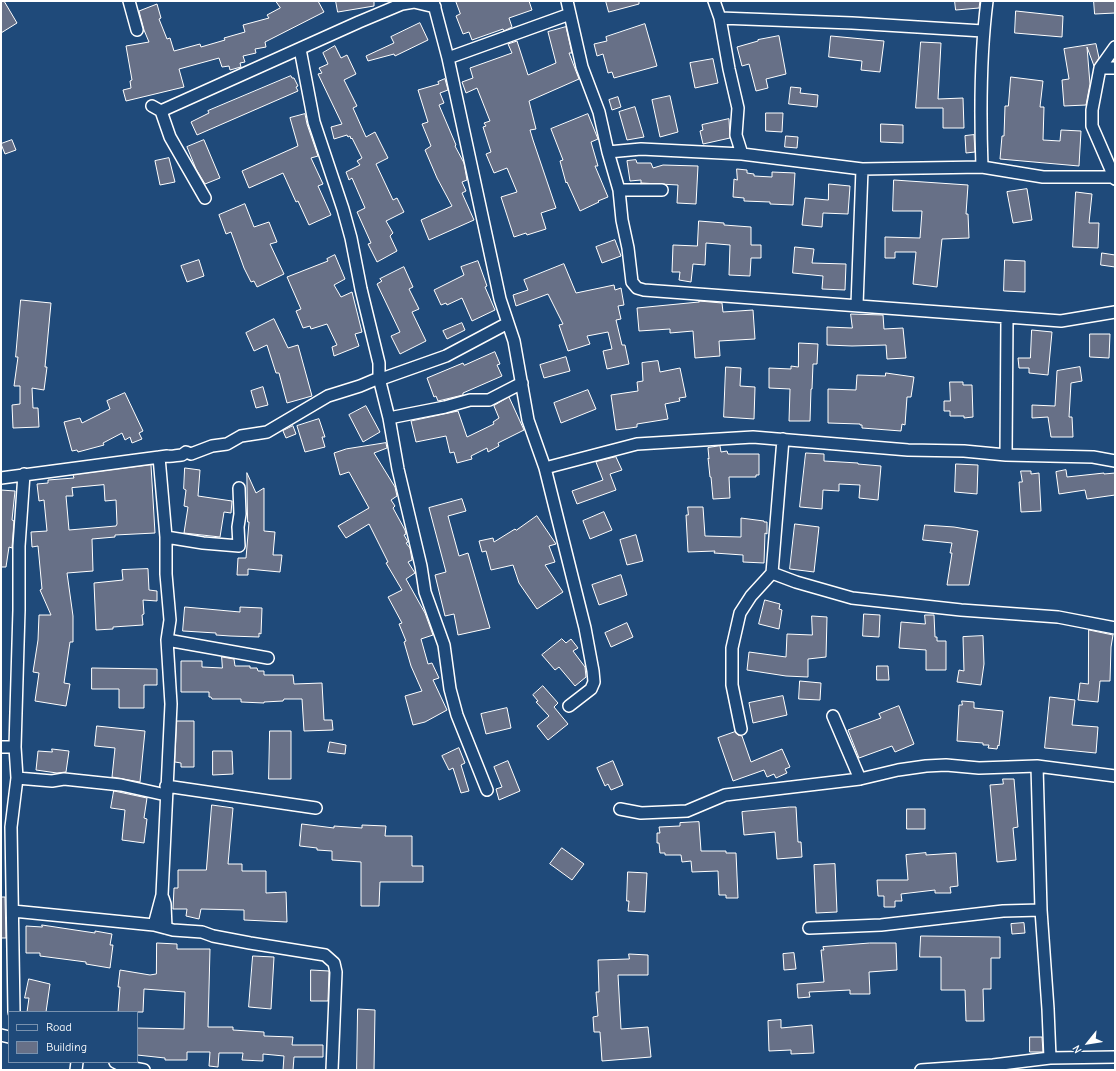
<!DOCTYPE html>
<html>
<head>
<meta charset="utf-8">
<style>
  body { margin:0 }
  #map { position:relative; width:1116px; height:1071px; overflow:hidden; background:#1f4a7a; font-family:"Comic Neue",sans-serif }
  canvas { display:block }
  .frame { position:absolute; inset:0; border:2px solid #fff; pointer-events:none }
  .legend { position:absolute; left:8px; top:1011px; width:130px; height:52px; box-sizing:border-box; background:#1f4a7a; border:1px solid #7992af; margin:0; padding:5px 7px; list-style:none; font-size:12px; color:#fff }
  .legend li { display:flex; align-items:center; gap:8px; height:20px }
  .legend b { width:20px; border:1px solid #7992af }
  .north { position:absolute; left:1068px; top:1023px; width:40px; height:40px; -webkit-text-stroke:3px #1f4a7a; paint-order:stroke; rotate:240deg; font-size:11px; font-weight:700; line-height:16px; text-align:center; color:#fff }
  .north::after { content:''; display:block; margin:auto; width:14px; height:18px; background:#fff; clip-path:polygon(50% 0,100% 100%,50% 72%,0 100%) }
</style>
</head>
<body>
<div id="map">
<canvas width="1116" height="1071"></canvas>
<div class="frame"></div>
<ul class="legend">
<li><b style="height:5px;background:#1f4a7a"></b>Road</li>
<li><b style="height:11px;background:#677087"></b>Building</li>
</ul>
<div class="north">N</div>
</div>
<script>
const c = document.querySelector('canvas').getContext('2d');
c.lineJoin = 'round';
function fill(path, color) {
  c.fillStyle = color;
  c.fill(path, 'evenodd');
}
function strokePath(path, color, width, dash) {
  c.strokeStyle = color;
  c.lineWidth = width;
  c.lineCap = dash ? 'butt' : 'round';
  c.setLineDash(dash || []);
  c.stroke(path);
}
const building = new Path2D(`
  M 1,1 L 4,1 L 17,23 L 1,33 Z
  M 276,1 L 318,1 L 324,12 L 265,42 L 266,47 L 255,49 L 256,53 L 243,56 L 245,62 L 240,63 L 241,67 L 230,70 L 229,66 L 222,67 L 219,58 L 179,69 L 184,87 L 126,101 L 123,90 L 131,88 L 130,81 L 132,80 L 126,46 L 149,42 L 144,30 L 139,11 L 157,4 L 161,18 L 159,19 L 167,39 L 170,38 L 174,51 L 200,44 L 201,47 L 225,40 L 224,38 L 245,32 L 243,25 L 269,18 L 267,15 L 280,8 Z
  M 336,1 L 374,1 L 374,6 L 338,12 Z
  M 456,1 L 529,1 L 532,10 L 509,18 L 512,27 L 504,31 L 503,29 L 472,40 L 469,32 L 463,34 L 456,16 L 460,14 Z
  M 606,1 L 639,1 L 639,4 L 609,12 Z
  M 955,1 L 980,1 L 979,8 L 956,10 Z
  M 1094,1 L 1115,1 L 1115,13 L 1095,14 Z
  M 1016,11 L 1063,16 L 1062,37 L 1015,33 Z
  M 420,23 L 428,40 L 395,56 L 394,54 L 368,61 L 366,56 L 394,43 L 391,37 Z
  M 645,24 L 657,66 L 614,78 L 612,72 L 608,73 L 603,54 L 597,56 L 594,44 L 607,41 L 606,37 Z
  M 566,27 L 572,53 L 569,53 L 579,79 L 529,101 L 536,129 L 530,130 L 533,140 L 556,208 L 541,213 L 546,229 L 527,235 L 526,233 L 514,237 L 501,197 L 517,192 L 507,168 L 494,173 L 486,154 L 491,152 L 483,127 L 486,126 L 484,123 L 490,121 L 477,88 L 466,93 L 462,82 L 473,78 L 470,68 L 512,53 L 508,44 L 517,41 L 528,75 L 556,63 L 548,32 Z
  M 779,36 L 786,74 L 766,79 L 768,88 L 756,91 L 749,64 L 742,66 L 737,47 L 758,41 L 758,40 Z
  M 831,36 L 884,41 L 880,72 L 861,70 L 862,61 L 829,57 Z
  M 921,42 L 941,43 L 938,99 L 963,98 L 964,128 L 943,128 L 943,108 L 916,108 Z
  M 1096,44 L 1099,58 L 1094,66 L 1087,47 L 1090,84 L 1086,105 L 1064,106 L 1062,80 L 1069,79 L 1064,49 Z
  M 335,46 L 341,58 L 347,55 L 348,57 L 356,74 L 344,80 L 357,106 L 353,108 L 366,137 L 375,132 L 388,158 L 376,164 L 393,200 L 397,198 L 404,212 L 386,221 L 393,233 L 390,236 L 397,251 L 377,262 L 368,244 L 371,243 L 357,212 L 365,208 L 352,178 L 349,180 L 346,172 L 360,165 L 357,161 L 362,158 L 352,138 L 351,139 L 350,136 L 348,137 L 347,135 L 334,139 L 331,127 L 342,124 L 318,74 L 322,73 L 319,68 L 328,64 L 323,53 Z
  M 713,59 L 718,83 L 695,88 L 690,63 Z
  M 291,76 L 292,78 L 294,78 L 298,86 L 296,87 L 298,91 L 197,135 L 191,122 L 209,113 L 208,111 Z
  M 1011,77 L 1043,81 L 1040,107 L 1044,107 L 1043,140 L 1060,141 L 1061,130 L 1081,131 L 1079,166 L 1000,159 L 1002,136 L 1004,136 L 1005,106 L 1008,106 Z
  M 445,79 L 448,90 L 440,93 L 444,103 L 439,105 L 456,145 L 455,146 L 464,163 L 467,180 L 462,182 L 466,191 L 462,193 L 474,220 L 429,240 L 421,220 L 452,206 L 437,178 L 425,150 L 431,146 L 422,124 L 428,122 L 418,90 L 439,84 L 438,82 Z
  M 791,87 L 801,88 L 800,93 L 818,95 L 817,107 L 789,104 Z
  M 670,96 L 678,132 L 660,137 L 652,100 Z
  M 618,97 L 621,107 L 612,110 L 609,100 Z
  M 635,107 L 644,137 L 627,140 L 619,112 Z
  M 766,113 L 783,113 L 782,132 L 766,131 Z
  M 305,114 L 307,124 L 318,156 L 311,158 L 323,184 L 318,186 L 331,215 L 309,225 L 298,201 L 296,202 L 283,173 L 249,188 L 242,171 L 298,146 L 290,118 Z
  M 588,114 L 598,139 L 591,142 L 598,166 L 595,166 L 608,197 L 598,201 L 599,202 L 580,211 L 567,182 L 566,183 L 560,161 L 563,160 L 551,129 Z
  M 729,119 L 730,138 L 703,144 L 700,131 L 703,130 L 702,125 Z
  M 881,124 L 903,125 L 903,143 L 881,142 Z
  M 974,135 L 975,152 L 966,153 L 965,136 Z
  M 786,136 L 798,137 L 797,148 L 785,147 Z
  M 12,140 L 16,150 L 5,154 L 1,144 Z
  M 204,140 L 220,178 L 205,184 L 196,169 L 187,147 Z
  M 169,158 L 175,182 L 160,185 L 155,161 Z
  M 636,160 L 637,163 L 651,163 L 653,168 L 663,165 L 698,166 L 696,204 L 677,203 L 678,185 L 641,183 L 641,180 L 630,181 L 627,161 Z
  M 737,169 L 747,170 L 747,173 L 754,174 L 754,176 L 772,177 L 772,172 L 795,173 L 793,205 L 770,204 L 770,202 L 744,201 L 744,198 L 733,197 L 734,179 L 737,180 Z
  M 894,180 L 968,185 L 966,214 L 968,214 L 969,238 L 942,239 L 937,287 L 913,284 L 916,252 L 895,252 L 895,258 L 885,258 L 885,237 L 920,238 L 922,211 L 893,211 Z
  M 829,184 L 850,186 L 848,214 L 823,213 L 822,227 L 802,225 L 805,198 L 828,200 Z
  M 1027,189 L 1032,220 L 1013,223 L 1007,192 Z
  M 1076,192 L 1092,194 L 1089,223 L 1099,223 L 1098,248 L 1073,247 Z
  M 245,204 L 254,227 L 269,222 L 277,242 L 270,244 L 284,274 L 257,287 L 254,281 L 251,282 L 244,268 L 231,232 L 226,234 L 219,215 Z
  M 699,221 L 724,223 L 724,225 L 751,227 L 751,245 L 761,245 L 761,258 L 751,258 L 750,276 L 729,275 L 730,245 L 706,243 L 705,265 L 693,264 L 691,282 L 679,280 L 680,272 L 672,272 L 673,245 L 697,246 Z
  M 615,240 L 621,256 L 602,263 L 596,247 Z
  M 795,247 L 814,249 L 812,263 L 846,264 L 845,290 L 822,289 L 823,276 L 793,273 Z
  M 1102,253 L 1115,255 L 1115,267 L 1101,265 Z
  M 335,255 L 345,279 L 334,285 L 341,297 L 352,292 L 362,332 L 355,334 L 359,346 L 334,356 L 332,347 L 337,345 L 327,324 L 311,329 L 310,326 L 303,328 L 296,311 L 301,309 L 287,277 L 328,261 L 327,259 Z
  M 199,260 L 204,276 L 187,282 L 181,266 Z
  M 1005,260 L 1025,261 L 1025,292 L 1004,291 Z
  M 478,261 L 487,286 L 485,287 L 495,310 L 472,321 L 462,298 L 447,305 L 446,303 L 441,305 L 434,290 L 464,275 L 461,267 Z
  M 564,264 L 576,293 L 614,285 L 615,290 L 621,288 L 624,305 L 618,306 L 621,319 L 616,320 L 622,345 L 625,345 L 629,364 L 607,369 L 603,351 L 612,349 L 608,332 L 587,336 L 590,344 L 568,351 L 559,325 L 563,324 L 548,294 L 516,306 L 513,295 L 528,290 L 524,280 Z
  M 404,267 L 413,287 L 409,289 L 419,309 L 412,312 L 426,341 L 400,354 L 391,336 L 400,332 L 377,284 L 382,281 L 380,279 Z
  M 21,300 L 51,303 L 45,367 L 47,367 L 44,390 L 32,388 L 33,408 L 38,408 L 39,427 L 13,428 L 12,405 L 20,404 L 20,386 L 14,386 L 18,357 L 16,357 Z
  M 699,301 L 722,303 L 723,312 L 753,310 L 755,339 L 719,341 L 720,356 L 695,358 L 693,331 L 670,333 L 670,329 L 639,331 L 637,308 L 699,302 Z
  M 851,314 L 883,315 L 884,329 L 903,328 L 906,358 L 887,359 L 886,345 L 852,346 L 827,345 L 827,327 L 852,328 Z
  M 274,319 L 288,348 L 298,345 L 312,396 L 287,403 L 279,373 L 276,373 L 267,345 L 254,351 L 246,333 Z
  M 462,323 L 465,330 L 447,339 L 443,331 Z
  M 1032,330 L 1052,332 L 1048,375 L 1029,373 L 1029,368 L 1019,368 L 1018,358 L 1030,358 Z
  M 1090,334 L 1110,334 L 1109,358 L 1090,357 Z
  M 799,343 L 818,344 L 817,364 L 813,364 L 812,389 L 811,389 L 810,421 L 789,421 L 790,389 L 769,388 L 769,368 L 791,369 L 791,366 L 798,367 Z
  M 495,352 L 500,364 L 497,365 L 502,376 L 463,393 L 463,395 L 438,401 L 436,396 L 434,397 L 427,378 L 463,363 L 464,365 Z
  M 566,357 L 570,371 L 544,378 L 540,365 Z
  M 658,361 L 660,372 L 680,368 L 686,397 L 679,398 L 680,401 L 665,404 L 668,419 L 637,424 L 637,427 L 616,430 L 611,395 L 638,391 L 637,382 L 643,381 L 642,363 Z
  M 726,367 L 741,368 L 740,386 L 755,387 L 754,419 L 724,417 Z
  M 1080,367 L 1082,381 L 1071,383 L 1069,417 L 1072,417 L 1073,437 L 1051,437 L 1048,417 L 1032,418 L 1032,405 L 1055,406 L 1057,371 Z
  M 886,373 L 914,377 L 911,397 L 907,397 L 905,425 L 902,424 L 901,431 L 862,428 L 862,425 L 860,425 L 860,424 L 828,423 L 828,389 L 856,390 L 857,375 L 885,376 Z
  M 950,382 L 963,382 L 963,385 L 972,385 L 973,417 L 964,418 L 964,416 L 950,416 L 950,411 L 944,411 L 944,401 L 950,401 Z
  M 263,387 L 268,405 L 256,408 L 251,391 Z
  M 588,390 L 596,409 L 561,423 L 554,403 Z
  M 125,393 L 143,431 L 139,433 L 142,439 L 132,443 L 130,437 L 125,440 L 122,433 L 103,443 L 104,445 L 78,452 L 77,450 L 72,451 L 64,422 L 80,418 L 82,423 L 110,409 L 107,401 Z
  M 509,397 L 524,430 L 498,443 L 499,446 L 488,452 L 487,448 L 471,456 L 472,459 L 457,463 L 454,452 L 450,453 L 446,436 L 416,442 L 411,421 L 458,411 L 467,437 L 494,424 L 493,422 L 499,418 L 494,406 Z
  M 366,406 L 380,432 L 363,442 L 349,415 Z
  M 319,419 L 325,437 L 322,437 L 325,447 L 305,452 L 297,426 Z
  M 293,426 L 296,434 L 286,438 L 283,431 Z
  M 386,443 L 387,448 L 374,453 L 395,487 L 397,496 L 391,500 L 395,506 L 393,508 L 405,530 L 406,534 L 404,535 L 408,542 L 406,543 L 410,548 L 412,560 L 408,562 L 415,573 L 406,579 L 425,613 L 433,635 L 421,639 L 428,664 L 432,663 L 439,678 L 433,680 L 447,710 L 425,722 L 413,725 L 405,696 L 422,691 L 411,666 L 404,642 L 406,641 L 399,624 L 402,623 L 388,597 L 402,590 L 386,563 L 388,562 L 369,524 L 346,538 L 338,526 L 369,508 L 349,472 L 340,475 L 334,453 L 346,449 Z
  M 720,446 L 721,452 L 727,451 L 728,454 L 759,454 L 759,475 L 756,475 L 756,477 L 729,477 L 730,498 L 713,499 L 711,477 L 710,477 L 708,458 L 709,459 L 708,448 Z
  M 806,453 L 824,454 L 824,461 L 858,463 L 858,464 L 881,466 L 878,500 L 859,498 L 860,485 L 839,484 L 839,491 L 823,490 L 822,509 L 800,507 Z
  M 616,457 L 622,470 L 610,474 L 616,490 L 577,504 L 572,491 L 603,480 L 596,462 Z
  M 956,464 L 978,465 L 977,494 L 955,492 Z
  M 151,465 L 155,533 L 115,535 L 115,537 L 92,539 L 93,571 L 67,573 L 73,616 L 73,642 L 70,642 L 64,683 L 70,684 L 66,706 L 35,701 L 39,673 L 33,672 L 38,640 L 39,615 L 51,615 L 40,590 L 42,589 L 38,546 L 32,547 L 31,532 L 47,531 L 44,500 L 39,501 L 37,484 L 48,483 L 48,480 L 74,478 L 73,475 ZM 104,485 L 105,501 L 116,500 L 117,524 L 116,526 L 69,530 L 66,496 L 73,496 L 72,488 Z
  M 185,468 L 200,470 L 198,496 L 232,501 L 231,513 L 224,512 L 220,537 L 184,533 L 188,507 L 184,506 L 186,490 L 184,489 Z
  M 1066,470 L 1067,477 L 1104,473 L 1104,474 L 1115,473 L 1115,495 L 1087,499 L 1085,490 L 1059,494 L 1056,472 Z
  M 1021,471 L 1031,471 L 1031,474 L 1039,473 L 1041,511 L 1021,512 L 1019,482 L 1022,482 Z
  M 247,473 L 256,493 L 264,488 L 264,531 L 275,532 L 273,555 L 282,555 L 280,572 L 248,569 L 248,575 L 237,575 L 238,558 L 246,558 L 249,522 L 248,522 Z
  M 1,490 L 15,491 L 12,520 L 14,521 L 12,548 L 9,547 L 6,567 L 1,567 Z
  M 462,499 L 466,511 L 448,516 L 459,556 L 468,553 L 490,628 L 458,635 L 454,614 L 445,616 L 435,575 L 446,572 L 429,508 Z
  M 688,507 L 703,507 L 705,536 L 741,537 L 741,518 L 764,521 L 764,522 L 767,522 L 767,534 L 765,533 L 764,563 L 743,562 L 743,555 L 714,553 L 715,551 L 688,552 L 686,515 L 688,515 Z
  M 604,512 L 612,530 L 590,539 L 583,521 Z
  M 537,516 L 556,544 L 549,546 L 555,562 L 545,565 L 563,592 L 537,609 L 519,583 L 513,565 L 491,570 L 486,551 L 482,552 L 479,541 L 493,538 L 494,542 L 515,529 L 516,530 Z
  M 795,524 L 819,527 L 814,572 L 790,569 Z
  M 925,525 L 954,527 L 978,531 L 969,585 L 947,585 L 952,553 L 950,553 L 952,543 L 923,540 Z
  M 636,535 L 643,561 L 627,565 L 620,540 Z
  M 148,569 L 149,590 L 157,591 L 157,601 L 143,600 L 144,614 L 142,615 L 143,625 L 113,627 L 113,629 L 96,630 L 94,583 L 123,580 L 122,570 Z
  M 621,575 L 627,595 L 599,605 L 592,585 Z
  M 765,600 L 780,604 L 779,609 L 782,610 L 779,629 L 759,624 Z
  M 185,607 L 240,612 L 240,607 L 262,608 L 261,634 L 259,633 L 259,637 L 230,636 L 216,635 L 216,633 L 183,631 Z
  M 864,614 L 880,615 L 879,637 L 863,636 Z
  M 925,615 L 934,615 L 935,637 L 937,637 L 937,641 L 946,641 L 946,670 L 926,670 L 926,650 L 899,648 L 901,622 L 925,624 Z
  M 812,616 L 827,617 L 826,657 L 808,659 L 808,677 L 786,676 L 747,670 L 749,652 L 786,657 L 787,634 L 812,635 Z
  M 627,623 L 633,637 L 611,647 L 605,633 Z
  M 1089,630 L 1113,635 L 1111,647 L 1110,681 L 1100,681 L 1098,702 L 1078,700 L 1080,683 L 1088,684 Z
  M 983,636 L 984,664 L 981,685 L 957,682 L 959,670 L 964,671 L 963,637 Z
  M 562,639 L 566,643 L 571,639 L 578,648 L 573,651 L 585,667 L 586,677 L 575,686 L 559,667 L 555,670 L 542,655 Z
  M 222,657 L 234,659 L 235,666 L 250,666 L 250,668 L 257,668 L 258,671 L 264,671 L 264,675 L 293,675 L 294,684 L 322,683 L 324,720 L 332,720 L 333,730 L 304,731 L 302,699 L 284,699 L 283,701 L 264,702 L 264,703 L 241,702 L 241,699 L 212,699 L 211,697 L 209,697 L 209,692 L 181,692 L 181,661 L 202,661 L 202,667 L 222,668 Z
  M 877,666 L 888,666 L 889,680 L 877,680 Z
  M 92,668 L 157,669 L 157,685 L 144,685 L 144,708 L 119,708 L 119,689 L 92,689 Z
  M 800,681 L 821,683 L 820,700 L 799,699 Z
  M 543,686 L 558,703 L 554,707 L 568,724 L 548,740 L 537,726 L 549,716 L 536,702 L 538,701 L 533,695 Z
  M 783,696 L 787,715 L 753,723 L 749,703 Z
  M 1050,697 L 1075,700 L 1072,725 L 1098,727 L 1096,753 L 1045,748 Z
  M 962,701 L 974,702 L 974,708 L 1003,711 L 999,746 L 998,745 L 997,749 L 988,748 L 989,745 L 983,745 L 983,743 L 957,741 L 959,705 L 962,705 Z
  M 899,706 L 914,744 L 895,752 L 892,746 L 859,758 L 848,730 L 881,718 L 879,714 Z
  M 507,708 L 511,728 L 486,734 L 481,714 Z
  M 177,721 L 194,721 L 194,767 L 181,767 L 181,763 L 175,762 Z
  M 97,726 L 145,731 L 140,782 L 112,777 L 115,748 L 95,746 Z
  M 270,731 L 291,731 L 291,779 L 269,779 Z
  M 735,732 L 738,735 L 742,736 L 751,762 L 782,749 L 790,767 L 785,769 L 787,773 L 776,778 L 774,774 L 767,777 L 764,770 L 733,781 L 718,738 Z
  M 330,742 L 346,745 L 345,754 L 328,752 Z
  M 459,748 L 465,763 L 461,765 L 469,791 L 461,793 L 453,768 L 449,770 L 442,756 Z
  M 52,749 L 69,751 L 66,772 L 57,773 L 36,770 L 38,751 L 52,752 Z
  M 213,751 L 232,751 L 233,774 L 213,775 Z
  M 508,761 L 520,791 L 499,800 L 496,789 L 502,787 L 494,767 Z
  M 613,761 L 623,785 L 611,790 L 608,784 L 605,786 L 597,768 Z
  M 1003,779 L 1014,779 L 1018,827 L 1013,828 L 1016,860 L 997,862 L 990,785 L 1003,784 Z
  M 114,791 L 147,798 L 144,818 L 147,819 L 144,843 L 122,840 L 125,810 L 111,808 Z
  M 212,805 L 233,808 L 228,864 L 242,864 L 242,871 L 266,871 L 266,893 L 286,892 L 287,922 L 244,920 L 244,910 L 201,909 L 199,919 L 186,916 L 187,909 L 173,909 L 174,888 L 178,888 L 178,870 L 206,870 Z
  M 790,807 L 796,807 L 798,842 L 801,842 L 802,857 L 777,859 L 775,832 L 744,835 L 742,812 Z
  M 907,809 L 925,809 L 925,829 L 907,829 Z
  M 699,822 L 701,851 L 726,851 L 726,853 L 736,853 L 738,898 L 726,898 L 726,895 L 719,895 L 718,871 L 692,872 L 691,861 L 682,862 L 681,855 L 665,855 L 665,853 L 660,853 L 659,843 L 657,843 L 657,833 L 660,833 L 659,827 L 680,826 L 680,823 Z
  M 302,824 L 334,828 L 334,826 L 362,828 L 362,825 L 386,826 L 385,836 L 412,836 L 412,866 L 423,866 L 423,882 L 380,882 L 379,906 L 361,906 L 361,862 L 332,860 L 332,851 L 317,850 L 317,848 L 300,846 Z
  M 562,848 L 584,864 L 572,880 L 550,864 Z
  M 926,853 L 926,855 L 956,853 L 958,886 L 950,887 L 951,893 L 935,893 L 935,890 L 901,894 L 902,901 L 895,901 L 895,907 L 884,907 L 884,896 L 878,896 L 877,880 L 908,880 L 906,855 Z
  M 835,864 L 837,912 L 816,913 L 814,865 Z
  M 628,872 L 647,873 L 645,912 L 628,911 L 629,901 L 627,901 Z
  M 1,897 L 5,897 L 6,938 L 1,938 Z
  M 1024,923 L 1025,933 L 1012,934 L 1011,924 Z
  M 42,925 L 95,933 L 95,931 L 112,934 L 110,945 L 113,945 L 110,968 L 86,964 L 86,962 L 40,956 L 40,953 L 26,953 L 26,926 L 42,927 Z
  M 921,936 L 1000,937 L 1000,958 L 991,958 L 991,989 L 983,989 L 984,1021 L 966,1021 L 965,990 L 941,990 L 941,957 L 920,957 Z
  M 157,943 L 177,944 L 177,949 L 210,949 L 208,1027 L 233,1027 L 233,1030 L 264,1032 L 264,1036 L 293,1037 L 292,1045 L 323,1045 L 323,1057 L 294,1057 L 293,1070 L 283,1070 L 284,1056 L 263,1054 L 263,1061 L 242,1060 L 243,1053 L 219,1053 L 218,1067 L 209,1066 L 210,1052 L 187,1052 L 187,1060 L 165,1060 L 165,1058 L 137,1055 L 137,1028 L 184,1029 L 185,992 L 144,989 L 143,1012 L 118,1012 L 120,987 L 118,987 L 120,970 L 150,975 L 156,974 Z
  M 870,943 L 896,943 L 897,970 L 869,972 L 870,994 L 850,994 L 850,990 L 809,992 L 810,997 L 798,998 L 797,984 L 824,982 L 821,950 L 824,950 L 823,947 Z
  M 794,953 L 796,969 L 784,970 L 783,954 Z
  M 629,954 L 648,955 L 648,975 L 618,975 L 621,1029 L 648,1027 L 651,1057 L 602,1061 L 600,1032 L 594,1032 L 593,1017 L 598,1016 L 596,992 L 599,992 L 598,960 L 629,959 Z
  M 253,956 L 274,957 L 271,1009 L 249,1007 Z
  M 311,970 L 329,971 L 328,1001 L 311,1001 Z
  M 29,979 L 50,984 L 46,1012 L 27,1012 L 29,998 L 25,998 Z
  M 358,1009 L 375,1010 L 374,1070 L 357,1070 Z
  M 781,1020 L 781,1028 L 812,1025 L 814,1053 L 791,1054 L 791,1050 L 769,1051 L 768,1021 Z
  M 1030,1037 L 1042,1037 L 1043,1052 L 1030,1052 Z`);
fill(building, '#677087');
strokePath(building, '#fff', 1);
const street = new Path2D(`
  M 129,1 L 137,30
  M 433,1 L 448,58 L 500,299 L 514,341 L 528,420 L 545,468 L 585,628 L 593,671 L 594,682 L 591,689 L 569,706
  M 567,1 L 582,67 L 599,112 L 608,152 L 619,190 L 622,220 L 628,248 L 632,282 L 637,288 L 644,290 L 1061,321 L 1115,312
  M 714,1 L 720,18 L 729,69 L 738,108 L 736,135 L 742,154
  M 720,18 L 852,23 L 983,31
  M 1115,47 L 1100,68 L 1092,110 L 1092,126 L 1115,179
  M 300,49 L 314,122 L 343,209 L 351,238 L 361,289 L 379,363 L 379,378 L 389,418 L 398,469 L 421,566 L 425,592 L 444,645 L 450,689 L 457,715 L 487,790
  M 448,58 L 570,14
  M 1100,68 L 1115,68
  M 152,106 L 161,111 L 170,137 L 205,198
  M 161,111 L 359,22 L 402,4 L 414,2 L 435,7
  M 608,152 L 641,149 L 742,154 L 862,169 L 982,167 L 1043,177 L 1114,177
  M 982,167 C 980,111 980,56 987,1
  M 619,190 L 662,190
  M 857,305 L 862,169
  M 389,418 L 445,407 L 470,400 L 489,400 L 522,383
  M 1006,455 L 1007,318
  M 545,468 L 637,444 L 753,437 L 908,450 L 964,451 L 1006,455 L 1093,457 L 1115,461
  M 1,478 L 167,456 C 172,457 177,455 182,455 L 186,452 L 191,454 L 212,446 L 227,444 L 241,436 L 267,432 L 328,396 L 360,386 L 379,378 L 384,378 L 446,356 L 508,323
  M 166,537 L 203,543 L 239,546 L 238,527 L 240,514 L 239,488
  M 772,573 L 796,582 L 852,598 L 961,610 L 1058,617 L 1115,628
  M 167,640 L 268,658
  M 833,716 L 860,779
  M 741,729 L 732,685 L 732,648 L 740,613 L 751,596 L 772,573 L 783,439
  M 1,747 L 15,747
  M 1037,766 L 1041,910 L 1048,1009 L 1050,1058
  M 17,778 L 52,781 L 64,779 L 121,785 L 166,795
  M 166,786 L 316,808
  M 620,809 L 641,813 L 687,811 L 725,795 L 860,779 L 898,770 L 926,766 L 946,765 L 979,768 L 1037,766 L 1115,776
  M 163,898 L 165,904 L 166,928
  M 13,911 L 154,925 L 173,930 L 202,932 L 213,936 L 250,943 L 325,955 L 334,963 L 336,972 L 332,1070
  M 154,925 L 162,895 L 171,704 L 167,640 L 170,620 L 166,574 L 166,537 L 159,457
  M 809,928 L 881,925 L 1003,911 L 1041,910
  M 14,1012 L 11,827 L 17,778 L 15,747 L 19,610 L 19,546 L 24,474
  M 1,1035 L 9,1037
  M 115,1062 L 123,1066 L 144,1070
  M 76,1070 L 77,1062
  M 921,1070 L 993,1065 L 1050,1058 L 1115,1057`);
strokePath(street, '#fff', 14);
strokePath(street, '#1f4a7a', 11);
</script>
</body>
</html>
